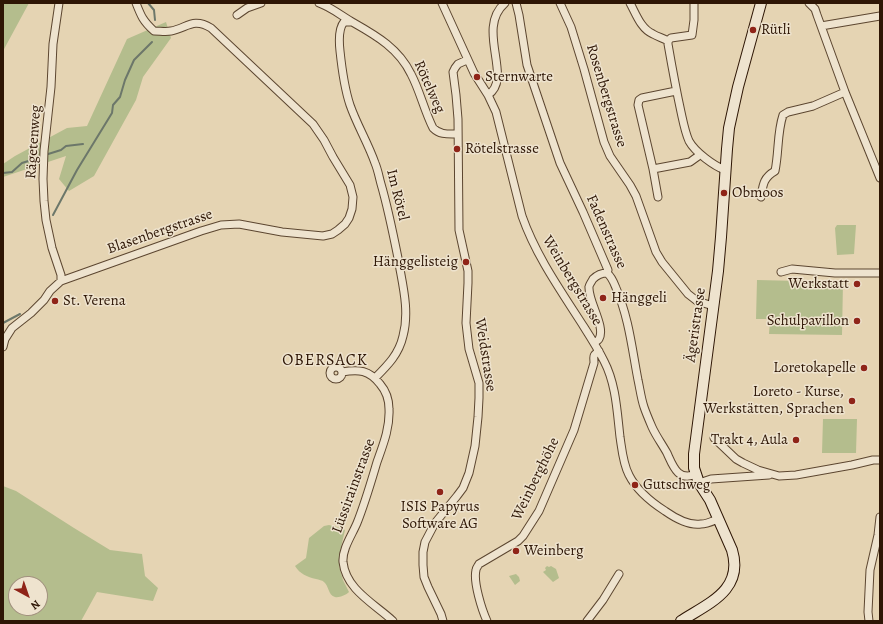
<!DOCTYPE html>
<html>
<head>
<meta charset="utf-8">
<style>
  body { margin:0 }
  #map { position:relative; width:883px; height:624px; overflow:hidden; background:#e5d4b3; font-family:Alegreya,serif }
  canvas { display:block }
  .frame { position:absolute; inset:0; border:4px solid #2e1605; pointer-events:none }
  .north { position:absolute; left:8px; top:576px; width:40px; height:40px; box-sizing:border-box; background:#eee3ce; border:1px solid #a1917e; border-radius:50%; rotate:140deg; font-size:11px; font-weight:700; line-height:16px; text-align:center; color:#2e1605 }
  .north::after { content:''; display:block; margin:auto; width:14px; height:18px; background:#8f2418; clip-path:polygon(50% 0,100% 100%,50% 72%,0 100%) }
</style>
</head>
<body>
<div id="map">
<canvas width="883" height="624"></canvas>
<div class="frame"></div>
<div class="north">N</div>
</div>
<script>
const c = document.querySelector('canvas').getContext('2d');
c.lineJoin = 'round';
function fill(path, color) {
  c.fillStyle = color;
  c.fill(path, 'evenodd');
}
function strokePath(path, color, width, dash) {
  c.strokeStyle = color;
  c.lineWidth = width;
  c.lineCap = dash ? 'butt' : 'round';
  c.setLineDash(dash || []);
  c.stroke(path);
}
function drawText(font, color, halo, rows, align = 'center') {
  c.font = font + ' Alegreya,serif';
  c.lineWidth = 3;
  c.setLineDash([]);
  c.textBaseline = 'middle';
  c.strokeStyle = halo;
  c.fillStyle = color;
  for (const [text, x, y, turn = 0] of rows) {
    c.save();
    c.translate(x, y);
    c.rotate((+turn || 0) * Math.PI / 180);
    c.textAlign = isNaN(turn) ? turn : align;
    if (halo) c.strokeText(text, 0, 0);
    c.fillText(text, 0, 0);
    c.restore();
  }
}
fill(new Path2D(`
  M 3,3 L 29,3 L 3,51 Z
  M 166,22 L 171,38 L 143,77 L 136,100 L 94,176 L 69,191 L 59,179 L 66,156 L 3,177 L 3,164 L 15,156 L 67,128 L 87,126 L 127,39 Z
  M 837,225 L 856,225 L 854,254 L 837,255 L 835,228 Z
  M 757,280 L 843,282 L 842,335 L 769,334 L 770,319 L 756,319 Z
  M 823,419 L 857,419 L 856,453 L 822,453 Z
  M 3,486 L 16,491 L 74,528 L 110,550 L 142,554 L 145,576 L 158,588 L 153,601 L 97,592 L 81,621 L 3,621 ZM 16,584 L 40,584 L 40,608 L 16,608 Z
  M 329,525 L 337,527 L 345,530 L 339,556 L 339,566 L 343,580 L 349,592 C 346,595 339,598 335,597 C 328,595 329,586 324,582 C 322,580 319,580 316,579 C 307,577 300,574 295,566 L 306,558 L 309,538 L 324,526 Z
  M 547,566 L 549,567 L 551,566 L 556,569 L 559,578 L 553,582 L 543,572 L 546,570 L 545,568 Z
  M 516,574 L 519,577 L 520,581 L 515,585 L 509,576 Z`), '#b4bd8d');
strokePath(new Path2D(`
  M 148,3 L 154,10 L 155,20
  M 45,155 L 61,150 L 66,146 L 83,144
  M 3,173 L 12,172 L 22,163 L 41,157
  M 53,215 L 77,170 L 112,113 L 113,105 L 120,97 L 125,80 L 134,60 L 152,42
  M 3,323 L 20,314`), '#6c776a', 2);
const street = new Path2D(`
  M 59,3 L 53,44 L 51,87 L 44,151 L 43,179 L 44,201 L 46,220 L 52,248 L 61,275 L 61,281
  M 319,3 C 331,7 343,17 354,23 C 377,36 399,49 411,74 C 420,91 424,110 433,128 C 440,135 448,134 457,134
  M 442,3 L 474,73 L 488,95 L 496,112 L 522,216 C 536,256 561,291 584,327 C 591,338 598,349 604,361 C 616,384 617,411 620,437 C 622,450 623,464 629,475 C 637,491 651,502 665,511 C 675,518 688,526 701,524 C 707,524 713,521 718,519
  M 516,3 L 519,15 L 527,65 L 560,163 L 583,212 L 608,270 L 607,273 C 612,277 614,283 616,288 C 629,318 632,349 638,380 C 640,389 641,398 644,407 C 646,413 649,420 652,427 C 656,436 662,444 667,453 C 673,466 678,482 696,474
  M 560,3 L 571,27 L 584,69 L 604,142 L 610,156 L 630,185 L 636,196 L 656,252 L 662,262 L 688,294 L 697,301 L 713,306
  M 630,3 C 636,14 641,29 653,34 C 658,37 663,38 668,41 L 671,38 L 692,35 L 694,20 L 694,3
  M 809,3 L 815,9 L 817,15 L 845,92 L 880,178
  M 237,15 L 247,8 L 261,3
  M 352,22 L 344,22 C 338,29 339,42 340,51 C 342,70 344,87 350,105 C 357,125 368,143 375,163 C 378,170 379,177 381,184 C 388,208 393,233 398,258 C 402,283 410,310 403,336 C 399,354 388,365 375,378
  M 821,26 L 880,16
  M 668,41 L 668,44 C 672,67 676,89 681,112 C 683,121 685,132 689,141 C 695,152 714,166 725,170
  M 488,95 C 514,78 475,29 505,3
  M 653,169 L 638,105 L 639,100 L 642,98 L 676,91
  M 658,197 L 653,169 L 690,162 L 697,157 L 700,154
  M 761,197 C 763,185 763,178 775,171 C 779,152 777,133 783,115 L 788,112 L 813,106 L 845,92
  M 781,272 L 792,269 L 835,273 L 880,273
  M 594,343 C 595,342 599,340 599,339 C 606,327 588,301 589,287 C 589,285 592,281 593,279 C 597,275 602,273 607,273
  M 3,347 L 5,339 L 12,328 L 31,313 L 44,300 L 50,291 L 61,281 L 201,231 L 221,225 L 239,224 L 282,232 L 323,236 L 332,234 L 338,230 L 345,224 L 349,218 L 352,209 L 353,197 L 350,185 L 333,157 L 324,140 L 313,124 L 211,28 C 193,17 187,28 171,31 C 166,32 160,31 154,31 C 143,21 141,16 136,3
  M330 373a6 6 0 1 1 12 0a6 6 0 1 1-12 0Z
  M 342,372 C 359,369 369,370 380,384 C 386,391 389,400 389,409 C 390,428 383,445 377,462 C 371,482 365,503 357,523 C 352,535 342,549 343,562 C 346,590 375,604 393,621
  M 714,438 L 736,459 L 743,463 L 758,470 L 779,476 L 796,475 L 852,465 L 873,460 L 880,460
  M 699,483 L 711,479 L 769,475
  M 443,621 L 441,614 L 428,587 L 424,577 L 423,565 L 423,552 L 425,542 L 435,523 L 457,496 L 463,488 L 469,473 L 475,446 L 478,417 L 479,398 L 479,383 L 469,349 L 466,323 L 468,283 L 468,271 L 459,230 L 458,119 L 456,95 L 453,72 L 455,68 L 458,64 L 467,60
  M 487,621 C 482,610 473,582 476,570 C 476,568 478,566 479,564 L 518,541 L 523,536 L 539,511 L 574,430 L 594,363 C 594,356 592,356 599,351
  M 587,621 L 603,600 L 619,574
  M 869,621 L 868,612 L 870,570 L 878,535 L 880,517`);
const secondary = new Path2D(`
  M 681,621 C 709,603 744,590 732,550 L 710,500 L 699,483 L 694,468 L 694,454 L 718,271 L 721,237 L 727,149 L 729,128 L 738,87 L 761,3`);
strokePath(street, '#5c4630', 9);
strokePath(secondary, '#2e1605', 12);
strokePath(street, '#eee3ce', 7);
strokePath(secondary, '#eee3ce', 10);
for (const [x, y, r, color] of [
  [753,30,4,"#8f2418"],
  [477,77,4,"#8f2418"],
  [457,149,4,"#8f2418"],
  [724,193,4,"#8f2418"],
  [466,262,4,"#8f2418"],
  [857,284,4,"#8f2418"],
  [603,298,4,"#8f2418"],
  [55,301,4,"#8f2418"],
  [857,321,4,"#8f2418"],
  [864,368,4,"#8f2418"],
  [852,401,4,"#8f2418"],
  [796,440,4,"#8f2418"],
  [635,485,4,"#8f2418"],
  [440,492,4,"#8f2418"],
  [516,551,4,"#8f2418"]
]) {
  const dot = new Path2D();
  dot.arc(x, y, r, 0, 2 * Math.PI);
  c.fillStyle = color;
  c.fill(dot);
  strokePath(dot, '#eee3ce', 1.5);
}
drawText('15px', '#2e1605', '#eee3ce', [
  ["Rütli",761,30],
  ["Sternwarte",485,77],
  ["Rötelstrasse",465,149],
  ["Obmoos",732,193],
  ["Hänggelisteig",458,262,"right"],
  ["Werkstatt",849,284,"right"],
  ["Hänggeli",611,298],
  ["St. Verena",63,301],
  ["Schulpavillon",849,321,"right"],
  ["Loretokapelle",856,368,"right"],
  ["Loreto - Kurse,",844,392,"right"],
  ["Werkstätten, Sprachen",844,409,"right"],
  ["Trakt 4, Aula",788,440,"right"],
  ["Gutschweg",643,485],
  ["ISIS Papyrus",440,507,"center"],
  ["Software AG",440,524,"center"],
  ["Weinberg",524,551]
], 'left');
drawText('15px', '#2e1605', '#eee3ce', [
  ["Rötelweg",429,87,66],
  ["Rosenbergstrasse",606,96,73],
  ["Rägetenweg",34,142,-86],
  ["Im Rötel",397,195,76],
  ["Blasenbergstrasse",160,232,-19],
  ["Fadenstrasse",606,232,66],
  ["Weinbergstrasse",572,281,59],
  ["Ägeristrasse",696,325,-82],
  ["Weidstrasse",485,355,81],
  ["Weinberghöhe",536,479,-64],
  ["Lüssirainstrasse",354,486,-70]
]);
c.letterSpacing = '1px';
drawText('16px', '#2e1605', '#eee3ce', [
  ["OBERSACK",325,361]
]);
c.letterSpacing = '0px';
</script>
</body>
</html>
